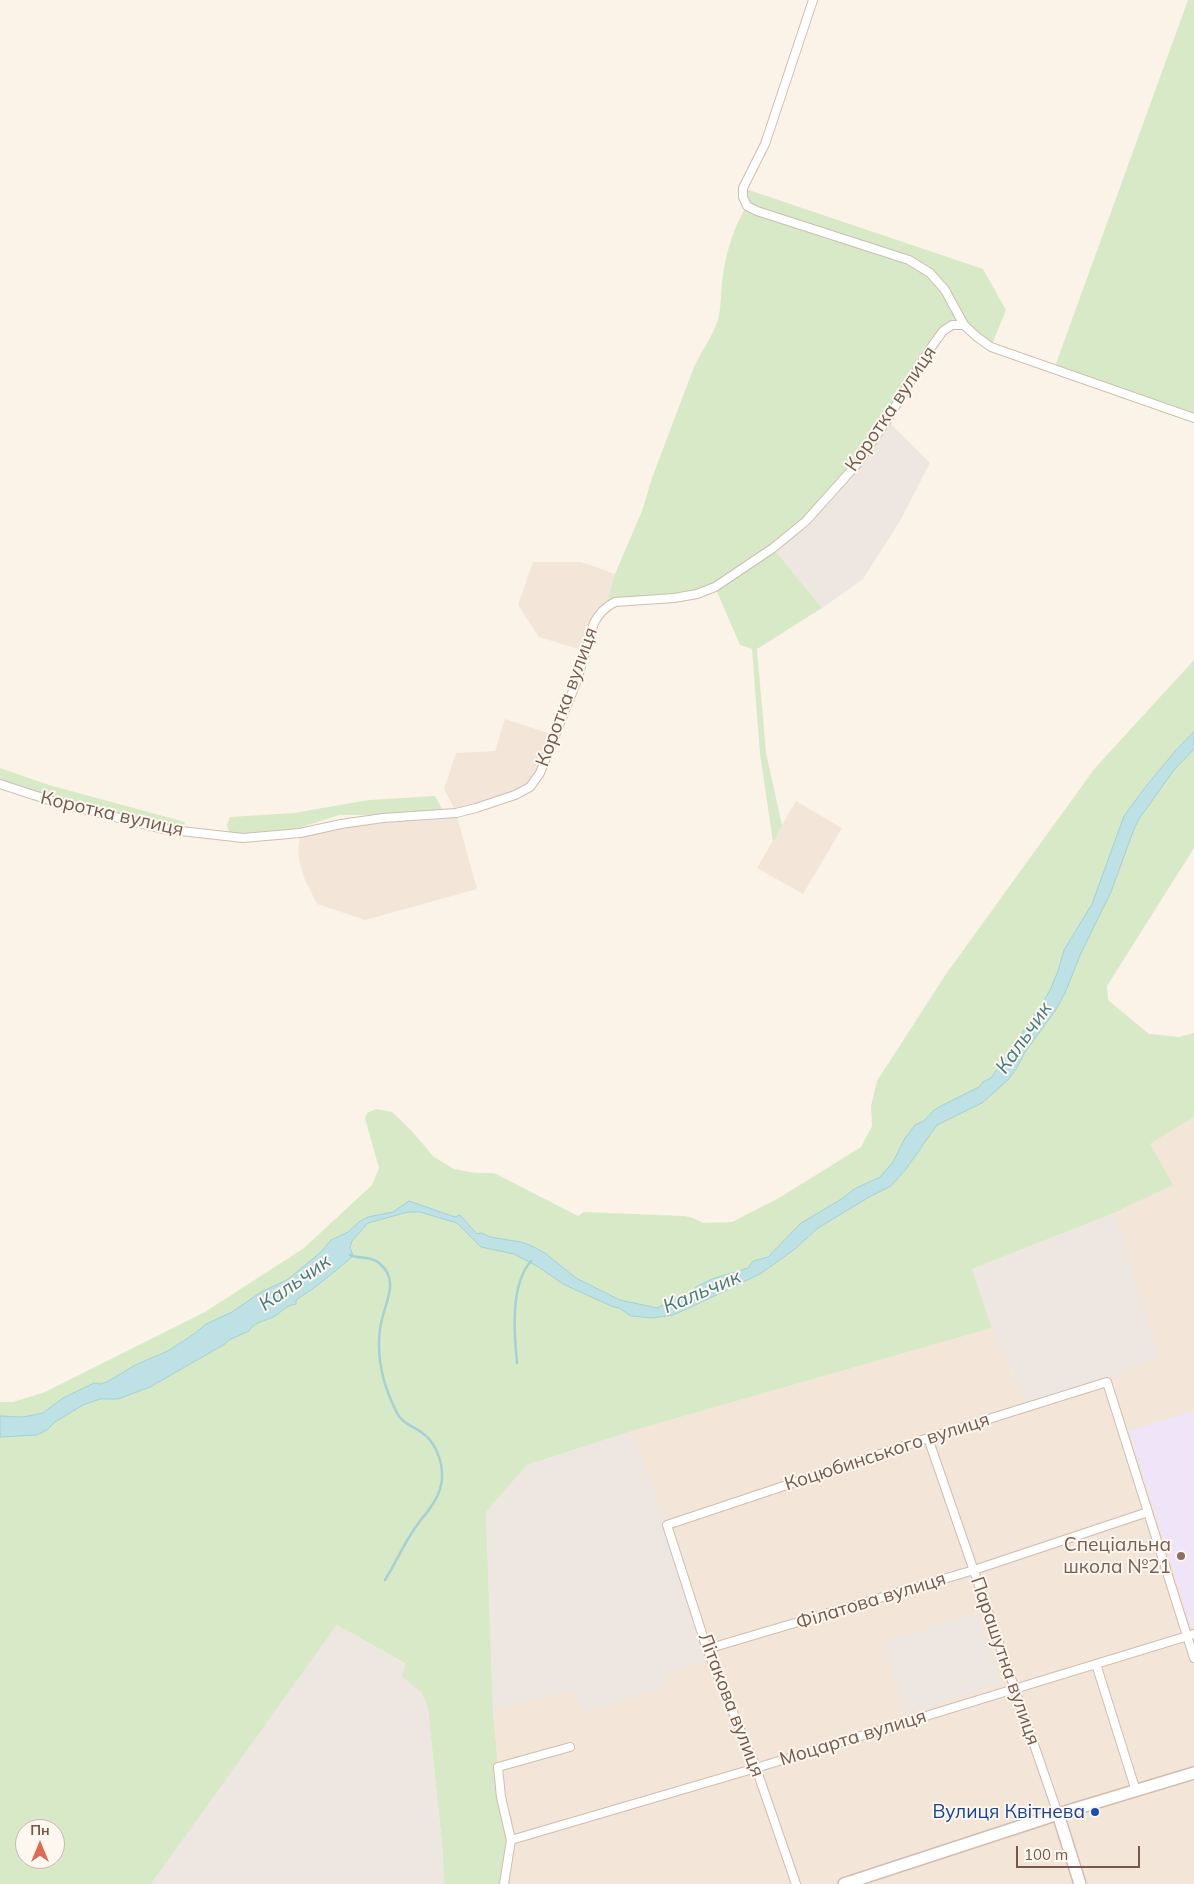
<!DOCTYPE html>
<html>
<head>
<meta charset="utf-8">
<style>
  body { margin:0 }
  #map { position:relative; width:1194px; height:1884px; overflow:hidden; background:#fcf3e8; font-family:Mulish,sans-serif }
  canvas { display:block }
  .north { position:absolute; left:15px; top:1819px; width:50px; height:50px; box-sizing:border-box; background:#fef7ef; border:1px solid #c7b8ae; border-radius:50%; rotate:0deg; font-size:14px; font-weight:700; line-height:20px; text-align:center; color:#75594d }
  .north::after { content:''; display:block; margin:auto; width:18px; height:22px; background:#e06b53; clip-path:polygon(50% 0,100% 100%,50% 72%,0 100%) }
  .scale { position:absolute; left:1016px; top:1846px; width:124px; height:22px; box-sizing:border-box; border:2px solid #75594d; border-top:0; padding-left:6px; font-size:15px; line-height:18px; white-space:nowrap; color:#75594d; -webkit-text-stroke:4px #fef7ef; paint-order:stroke }
</style>
</head>
<body>
<div id="map">
<canvas width="1194" height="1884"></canvas>
<div class="north">Пн</div>
<div class="scale">100 m</div>
</div>
<script>
const c = document.querySelector('canvas').getContext('2d');
c.lineJoin = 'round';
function fill(path, color) {
  c.fillStyle = color;
  c.fill(path, 'evenodd');
}
function strokePath(path, color, width, dash) {
  c.strokeStyle = color;
  c.lineWidth = width;
  c.lineCap = dash ? 'butt' : 'round';
  c.setLineDash(dash || []);
  c.stroke(path);
}
function drawText(font, color, halo, rows, align = 'center') {
  c.font = font + ' Mulish,sans-serif';
  c.lineWidth = 4;
  c.setLineDash([]);
  c.textBaseline = 'middle';
  c.strokeStyle = halo;
  c.fillStyle = color;
  for (const [text, x, y, turn = 0] of rows) {
    c.save();
    c.translate(x, y);
    c.rotate((+turn || 0) * Math.PI / 180);
    c.textAlign = isNaN(turn) ? turn : align;
    if (halo) c.strokeText(text, 0, 0);
    c.fillText(text, 0, 0);
    c.restore();
  }
}
fill(new Path2D(`
  M 533,562 L 581,562 L 615,574 L 606,606 L 599,614 L 585,651 L 539,637 L 518,605 Z
  M 505,719 L 554,735 L 530,787 L 456,813 L 477,889 L 365,920 L 317,904 L 305,880 L 300,864 L 298,851 L 300,833 L 341,824 L 456,812 L 444,789 L 456,753 L 495,751 Z
  M 796,801 L 842,828 L 803,894 L 757,868 Z
  M 1194,1117 L 1194,1884 L 504,1884 L 501,1797 L 493,1711 L 572,1688 L 585,1712 L 669,1685 L 667,1674 L 667,1525 L 632,1431 L 992,1328 L 1025,1402 L 1111,1376 L 1159,1357 L 1114,1213 L 1172,1185 L 1150,1144 Z`), '#f3e5d7');
fill(new Path2D(`
  M 887,420 L 930,463 L 900,521 L 863,579 L 822,608 L 773,548 Z
  M 1114,1213 L 1160,1357 L 1111,1376 L 1025,1402 L 992,1328 L 972,1269 Z
  M 632,1431 L 667,1525 L 711,1658 L 667,1674 L 669,1685 L 585,1713 L 572,1689 L 493,1711 L 486,1512 L 527,1465 Z
  M 977,1613 L 1000,1683 L 906,1714 L 883,1643 Z
  M 337,1625 L 407,1665 L 401,1676 L 422,1693 L 428,1709 L 442,1844 L 444,1884 L 151,1884 Z`), '#ede6e1');
fill(new Path2D(`
  M 1194,1411 L 1194,1626 L 1191,1627 L 1129,1431 Z`), '#f0e5f8');
fill(new Path2D(`
  M 1188,0 L 1194,0 L 1194,418 L 1054,369 Z
  M 743,188 L 983,269 L 1006,310 L 991,347 L 964,325 L 943,331 L 887,420 L 832,492 L 773,548 L 822,608 L 757,649 L 766,753 L 782,825 L 773,842 L 760,754 L 752,649 L 740,645 L 715,587 L 606,606 L 615,574 L 642,511 L 652,478 L 694,367 C 702,350 714,335 719,316 C 721,305 721,293 722,282 C 725,256 733,227 747,206 Z
  M 1194,660 L 1194,848 L 1107,986 L 1108,1000 L 1149,1034 L 1179,1037 L 1194,1033 L 1194,1117 L 1150,1144 L 1173,1185 L 1114,1213 L 972,1269 L 992,1328 L 632,1431 L 527,1465 L 486,1512 L 493,1711 L 501,1797 L 511,1840 L 504,1884 L 444,1884 L 442,1844 L 428,1709 L 422,1693 L 401,1676 L 406,1664 L 337,1625 L 151,1884 L 0,1884 L 0,1402 L 13,1402 L 45,1392 L 205,1312 L 304,1248 L 372,1185 L 379,1168 L 365,1118 L 367,1113 L 376,1109 L 392,1112 L 410,1129 L 434,1157 L 454,1169 L 475,1173 L 494,1173 L 578,1216 L 584,1212 L 684,1216 L 693,1218 L 703,1223 L 732,1222 L 779,1198 L 861,1147 L 872,1126 L 871,1106 L 877,1081 L 946,974 L 1095,768 ZM 25,1829 L 55,1829 L 55,1859 L 25,1859 Z
  M 0,768 L 49,785 L 185,822 L 182,832 L 0,784 Z
  M 435,796 L 442,809 L 381,815 L 339,815 L 293,830 L 260,835 L 229,832 L 227,825 L 230,817 L 294,813 L 369,800 Z`), '#d7e9c7');
const water = new Path2D(`
  M 1194,732 L 1194,749 L 1174,770 L 1139,819 L 1134,829 L 1111,892 L 1081,953 L 1065,993 L 1055,1011 L 1025,1052 L 1016,1069 L 1008,1080 L 982,1103 L 937,1125 L 906,1169 L 891,1186 L 871,1196 L 818,1228 L 795,1249 L 760,1274 L 689,1308 L 673,1315 L 653,1318 L 631,1316 L 619,1308 L 611,1306 L 563,1284 L 537,1266 L 514,1254 L 481,1247 L 457,1223 L 420,1212 L 408,1212 L 368,1223 L 352,1241 L 350,1247 L 353,1256 C 334,1272 317,1287 296,1300 L 296,1304 C 282,1307 283,1312 273,1317 C 265,1321 254,1322 249,1331 L 229,1340 L 225,1344 L 150,1387 L 118,1399 L 100,1399 L 83,1405 L 55,1422 L 47,1430 L 37,1435 L 0,1437 L 0,1416 L 23,1417 L 43,1413 L 63,1398 L 94,1383 L 100,1384 L 107,1382 L 135,1365 L 168,1351 L 194,1334 L 206,1324 L 232,1312 L 261,1292 L 287,1280 L 321,1252 L 331,1240 L 348,1232 L 360,1221 L 368,1217 L 393,1212 L 409,1201 L 455,1217 L 460,1215 L 477,1234 L 482,1233 L 490,1237 L 521,1242 L 530,1245 L 545,1253 L 576,1278 L 620,1300 L 657,1308 L 680,1297 L 688,1296 L 696,1287 L 712,1279 L 748,1268 L 753,1261 L 768,1257 L 801,1223 L 843,1198 L 854,1189 L 880,1177 L 893,1162 L 905,1138 L 915,1125 L 925,1120 L 934,1110 L 943,1105 L 979,1087 L 983,1082 L 991,1078 L 1042,1004 L 1050,990 L 1058,971 L 1064,950 L 1092,904 L 1124,816 L 1147,785 L 1176,750 Z`);
fill(water, '#bde1e5');
strokePath(water, '#a4d1d6', 1);
strokePath(new Path2D(`
  M 350,1255 C 359,1259 371,1256 379,1263 C 399,1279 387,1299 382,1319 C 380,1327 379,1337 379,1345 C 379,1367 386,1391 396,1411 C 401,1423 411,1425 421,1432 C 435,1441 443,1461 442,1478 C 441,1500 424,1514 413,1531 C 403,1546 395,1564 385,1580
  M 517,1363 C 514,1333 510,1285 531,1261`), '#a4d1d6', 2.5);
const street = new Path2D(`
  M 813,0 L 765,144 L 743,188 L 743,197 L 747,206 L 757,211 L 909,260 L 930,273 L 945,290 L 964,325 L 977,337 L 991,347 L 1194,418
  M 0,784 L 55,802 L 163,829 L 243,838 L 300,833 L 341,824 L 383,818 L 456,813 L 476,808 L 515,795 L 530,787 L 540,773 L 576,683 L 594,623 C 599,613 605,607 615,602 L 674,598 L 697,594 L 715,587 L 773,548 L 806,521 L 857,464 L 887,420 L 930,349 L 943,331 L 952,325 L 964,325
  M 928,1438 L 1058,1814
  M 707,1649 L 974,1570 L 1148,1512
  M 1096,1664 L 1136,1791
  M 511,1840 L 756,1768 L 1194,1634
  M 504,1884 L 511,1840 L 501,1797 L 498,1767 L 570,1747
  M 796,1884 L 756,1768 L 707,1649 L 667,1525 L 928,1438 L 1107,1382 L 1194,1658`);
const secondary = new Path2D(`
  M 1058,1814 L 1080,1884
  M 844,1884 L 1058,1814 L 1194,1773`);
strokePath(street, '#cfbdb1', 10);
strokePath(secondary, '#d2bcaf', 14);
strokePath(street, '#fff', 8);
strokePath(secondary, '#fff', 11);
for (const [x, y, r, color] of [
  [1181,1556,5,"#8d6e63"],
  [1095,1812,5,"#1a4fb4"]
]) {
  const dot = new Path2D();
  dot.arc(x, y, r, 0, 2 * Math.PI);
  c.fillStyle = color;
  c.fill(dot);
  strokePath(dot, '#fef7ef', 2);
}
drawText('19px', '#75594d', '#fef7ef', [
  ["Коротка вулиця",891,409,-56],
  ["Коротка вулиця",567,697,-70],
  ["Коротка вулиця",112,814,13],
  ["Коцюбинського вулиця",887,1452,-18],
  ["Філатова вулиця",871,1601,-17],
  ["Парашутна вулиця",1005,1661,71],
  ["Літакова вулиця",731,1705,69],
  ["Моцарта вулиця",853,1738,-17]
]);
drawText('19px', '#785e54', '#fef7ef', [
  ["Спеціальна",1171,1545],
  ["школа №21",1171,1567]
], 'right');
drawText('19px', '#164399', '#fef7ef', [
  ["Вулиця Квітнева",1085,1812]
], 'right');
drawText('italic 20px', '#447a80', '#fef7ef', [
  ["Кальчик",1024,1038,-55],
  ["Кальчик",295,1283,-35],
  ["Кальчик",702,1292,-23]
]);
</script>
</body>
</html>
